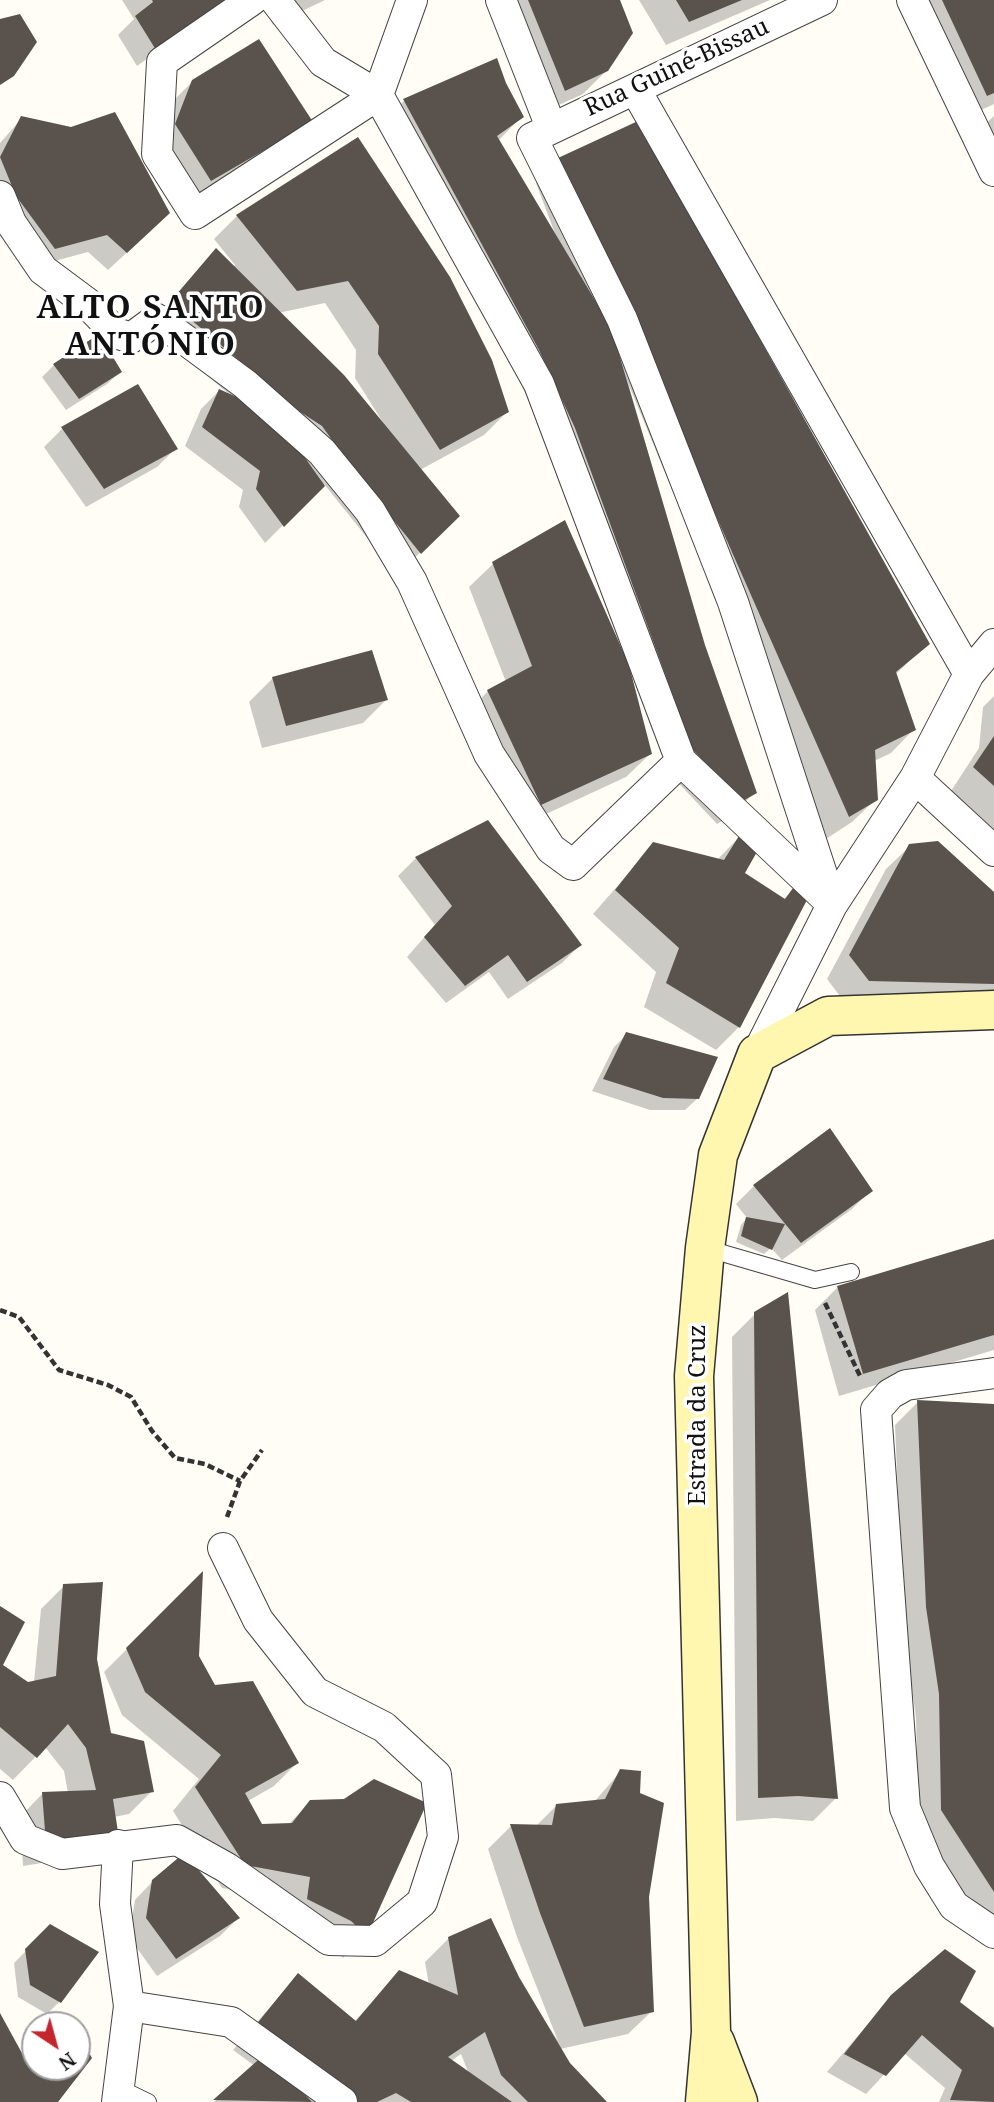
<!DOCTYPE html>
<html>
<head>
<meta charset="utf-8">
<style>
  body { margin:0 }
  #map { position:relative; width:994px; height:2102px; overflow:hidden; background:#fffdf5; font-family:"Noto Serif",serif }
  canvas { display:block }
  .north { position:absolute; left:21px; top:2011px; width:70px; height:70px; box-sizing:border-box; background:#fff; border:2px solid #a0a0a0; border-radius:50%; rotate:144deg; font-size:19px; font-weight:700; line-height:28px; text-align:center; color:#111 }
  .north::after { content:''; display:block; margin:auto; width:24px; height:32px; background:#c4262e; clip-path:polygon(50% 0,100% 100%,50% 72%,0 100%) }
</style>
</head>
<body>
<div id="map">
<canvas width="994" height="2102"></canvas>
<div class="north">N</div>
</div>
<script>
const c = document.querySelector('canvas').getContext('2d');
c.lineJoin = 'round';
function fill(path, color) {
  c.fillStyle = color;
  c.fill(path, 'evenodd');
}
function strokePath(path, color, width, dash) {
  c.strokeStyle = color;
  c.lineWidth = width;
  c.lineCap = dash ? 'butt' : 'round';
  c.setLineDash(dash || []);
  c.stroke(path);
}
function drawText(font, color, halo, rows, align = 'center') {
  c.font = font + ' "Noto Serif",serif';
  c.lineWidth = 7;
  c.setLineDash([]);
  c.textBaseline = 'middle';
  c.strokeStyle = halo;
  c.fillStyle = color;
  for (const [text, x, y, turn = 0] of rows) {
    c.save();
    c.translate(x, y);
    c.rotate((+turn || 0) * Math.PI / 180);
    c.textAlign = isNaN(turn) ? turn : align;
    if (halo) c.strokeText(text, 0, 0);
    c.fillText(text, 0, 0);
    c.restore();
  }
}
fill(new Path2D(`
  M 122,0 L 229,0 L 137,66 L 118,35 L 134,19 Z
  M 262,0 L 325,0 L 273,25 Z
  M 496,0 L 618,0 L 607,70 L 583,94 L 541,113 Z
  M 639,0 L 770,0 L 666,45 Z
  M 908,0 L 994,0 L 994,104 L 964,118 Z
  M 496,60 L 504,84 L 522,116 L 498,141 L 557,239 L 536,183 L 559,160 L 928,643 L 895,675 L 914,729 L 891,753 L 874,761 L 876,799 L 852,822 L 826,839 L 684,519 L 628,383 L 704,646 L 755,792 L 731,816 L 717,824 L 670,774 L 630,663 L 627,664 L 629,663 L 553,451 L 516,374 L 380,124 L 404,101 Z
  M 193,81 L 311,122 L 193,198 L 158,143 L 174,100 Z
  M 994,116 L 994,179 L 972,136 Z
  M 22,118 L 150,231 L 108,270 L 88,252 L 36,266 L 0,216 L 0,143 Z
  M 357,140 L 507,412 L 484,435 L 420,470 L 434,539 L 397,575 L 324,484 L 265,543 L 239,507 L 243,490 L 185,446 L 201,409 L 219,391 L 229,394 L 148,326 L 216,250 L 233,267 L 235,265 L 214,239 L 237,216 ZM 325,303 L 356,350 L 355,378 L 384,424 L 382,425 L 278,313 Z
  M 54,365 L 120,372 L 107,384 L 66,410 L 42,377 Z
  M 62,429 L 175,449 L 157,467 L 86,507 L 44,447 Z
  M 493,564 L 650,754 L 626,777 L 518,827 L 465,715 L 488,691 L 506,682 L 469,587 Z
  M 273,678 L 386,700 L 363,723 L 262,748 L 249,702 Z
  M 994,696 L 994,863 L 989,857 L 993,829 L 951,791 L 979,748 L 983,707 Z
  M 743,833 L 743,874 L 783,900 L 793,890 L 739,1027 L 716,1050 L 644,1007 L 656,972 L 593,914 L 654,844 L 717,860 Z
  M 910,846 L 994,894 L 994,1008 L 846,1004 L 827,979 L 886,869 Z
  M 416,858 L 580,945 L 562,963 L 508,999 L 489,972 L 446,1003 L 407,957 L 435,925 L 398,876 Z
  M 627,1034 L 698,1098 L 685,1110 L 650,1110 L 592,1091 L 614,1047 Z
  M 829,1131 L 870,1191 L 852,1209 L 782,1260 L 771,1248 L 764,1254 L 736,1242 L 741,1225 L 747,1218 L 736,1204 L 754,1186 Z
  M 994,1241 L 994,1350 L 839,1396 L 815,1310 L 838,1287 Z
  M 755,1314 L 836,1798 L 813,1821 L 774,1818 L 736,1821 L 732,1337 Z
  M 918,1402 L 994,1406 L 994,1925 L 980,1929 L 919,1833 L 916,1718 L 904,1631 L 895,1425 Z
  M 201,1575 L 198,1657 L 214,1687 L 297,1763 L 274,1786 L 248,1801 L 261,1826 L 288,1825 L 310,1802 L 366,1935 L 343,1958 L 287,1899 L 222,1888 L 173,1811 L 199,1779 L 122,1715 L 104,1672 Z
  M 64,1586 L 95,1659 L 110,1734 L 152,1791 L 129,1814 L 114,1817 L 92,1855 L 23,1866 L 20,1817 L 43,1793 L 68,1793 L 64,1771 L 45,1747 L 13,1780 L 0,1769 L 0,1608 L 1,1666 L 28,1684 L 34,1682 L 41,1609 Z
  M 621,1771 L 638,1794 L 647,1897 L 652,2011 L 628,2034 L 560,2049 L 568,2064 L 605,2102 L 214,2102 L 255,2066 L 233,2050 L 298,1975 L 354,2022 L 399,1972 L 429,1985 L 425,1962 L 449,1938 L 518,1978 L 558,2041 L 517,1937 L 488,1849 L 511,1826 L 536,1826 L 556,1806 L 594,1802 ZM 461,2054 L 469,2074 L 451,2061 Z
  M 153,1881 L 238,1918 L 220,1936 L 157,1976 L 129,1937 L 135,1900 Z
  M 50,1927 L 59,2002 L 47,2014 L 18,1997 L 14,1963 Z
  M 892,1996 L 957,2002 L 994,2031 L 994,2102 L 939,2102 L 945,2088 L 904,2053 L 866,2094 L 827,2072 Z`), '#0003');
fill(new Path2D(`
  M 152,0 L 227,0 L 156,50 L 135,16 L 153,2 Z
  M 528,0 L 620,0 L 633,33 L 608,71 L 565,91 Z
  M 676,0 L 742,0 L 689,22 Z
  M 942,0 L 994,0 L 994,93 L 987,96 Z
  M 20,14 L 37,42 L 14,76 L 0,85 L 0,19 Z
  M 259,39 L 313,122 L 211,181 L 175,124 L 192,80 Z
  M 497,58 L 506,83 L 524,117 L 497,136 L 611,327 L 705,645 L 757,793 L 741,802 L 693,750 L 575,428 L 539,350 L 403,99 Z
  M 115,112 L 170,213 L 127,253 L 107,235 L 55,249 L 16,196 L 0,157 L 21,116 L 71,127 Z
  M 638,121 L 930,644 L 896,672 L 916,730 L 875,750 L 878,800 L 849,817 L 558,158 Z
  M 358,137 L 450,277 L 492,360 L 509,412 L 440,450 L 378,354 L 379,326 L 348,281 L 297,291 L 236,215 Z
  M 216,248 L 344,375 L 460,516 L 421,554 L 361,480 L 322,426 L 299,411 L 170,302 Z
  M 99,334 L 122,372 L 79,399 L 53,364 Z
  M 138,384 L 178,449 L 104,489 L 61,427 Z
  M 219,389 L 263,409 L 293,441 L 325,486 L 284,527 L 256,489 L 260,471 L 202,427 Z
  M 565,520 L 629,665 L 652,754 L 541,805 L 487,690 L 532,666 L 492,562 Z
  M 372,650 L 388,700 L 286,726 L 272,677 Z
  M 994,736 L 994,786 L 973,767 Z
  M 488,820 L 582,945 L 527,982 L 508,955 L 465,986 L 424,937 L 452,906 L 415,857 Z
  M 742,831 L 762,843 L 745,873 L 785,899 L 793,888 L 808,898 L 740,1028 L 666,983 L 679,948 L 615,890 L 653,842 L 724,860 Z
  M 938,841 L 994,892 L 994,984 L 869,981 L 849,955 L 909,844 Z
  M 626,1032 L 718,1057 L 699,1099 L 663,1098 L 603,1079 Z
  M 830,1128 L 873,1191 L 801,1243 L 753,1185 Z
  M 746,1217 L 785,1224 L 772,1250 L 741,1236 Z
  M 994,1239 L 994,1335 L 863,1374 L 837,1286 Z
  M 788,1292 L 838,1799 L 798,1796 L 758,1798 L 754,1312 Z
  M 917,1400 L 994,1404 L 994,1892 L 941,1810 L 939,1694 L 926,1607 Z
  M 203,1571 L 199,1656 L 215,1685 L 253,1681 L 299,1763 L 245,1793 L 262,1824 L 292,1823 L 310,1800 L 344,1799 L 374,1779 L 427,1803 L 367,1936 L 351,1921 L 307,1899 L 310,1877 L 245,1865 L 195,1787 L 221,1755 L 145,1692 L 126,1648 Z
  M 103,1582 L 97,1659 L 111,1733 L 144,1741 L 154,1792 L 113,1799 L 118,1832 L 46,1844 L 42,1792 L 96,1790 L 86,1748 L 68,1724 L 37,1758 L 0,1727 L 0,1606 L 25,1622 L 3,1665 L 28,1682 L 56,1676 L 63,1584 Z
  M 620,1769 L 641,1771 L 640,1793 L 664,1803 L 649,1897 L 654,2012 L 584,2027 L 540,1913 L 510,1824 L 552,1825 L 556,1804 L 605,1799 Z
  M 184,1853 L 240,1918 L 176,1959 L 146,1918 L 152,1880 Z
  M 491,1918 L 519,1977 L 570,2063 L 607,2102 L 528,2102 L 501,2075 L 485,2032 L 448,2057 L 512,2102 L 411,2102 L 396,2093 L 377,2102 L 357,2102 L 255,2026 L 298,1973 L 356,2021 L 399,1970 L 458,1995 L 448,1937 Z
  M 50,1924 L 99,1952 L 61,2003 L 30,1985 L 25,1949 Z
  M 945,1949 L 976,1971 L 960,2002 L 994,2028 L 994,2102 L 950,2100 L 962,2070 L 922,2035 L 886,2076 L 844,2054 L 891,1995 Z
  M 0,2013 L 23,2055 L 35,2048 L 35,2067 L 77,2067 L 77,2032 L 92,2058 L 58,2102 L 0,2102 Z
  M 266,2053 L 312,2102 L 213,2100 Z`), '#5a524d');
const lane = new Path2D(`
  M 705,1248 L 815,1280 L 851,1272
  M 119,2088 L 148,2102`);
const street = new Path2D(`
  M 252,0 L 162,62 L 157,154 L 195,214 L 378,95 L 412,0
  M 275,0 L 323,62 L 378,95 L 539,384 L 681,761 L 830,902
  M 501,0 L 551,127
  M 822,0 L 532,138 L 622,319 L 733,602 L 832,905
  M 912,0 L 994,171
  M 635,89 L 969,674
  M 0,196 L 11,223 L 43,270 L 86,302 L 116,333 L 131,338 L 157,319 L 245,384 L 322,452 L 370,511 L 412,582 L 489,754 L 551,849 L 573,865 L 681,761
  M 915,778 L 994,851
  M 757,1054 L 832,905 L 915,778 L 969,674 L 994,644
  M 994,1373 L 906,1385 L 890,1394 L 876,1410 L 905,1808 L 929,1866 L 954,1906 L 994,1933
  M 0,1797 L 25,1839 L 62,1854 L 177,1840 L 227,1868 L 329,1940 L 375,1941 L 422,1902 L 443,1837 L 436,1775 L 384,1727 L 315,1692 L 258,1620 L 223,1548
  M 129,2006 L 231,2022 L 342,2102
  M 117,2102 L 129,2006 L 115,1904 L 118,1845`);
const secondary = new Path2D(`
  M 715,2042 L 738,2102
  M 705,2102 L 711,2032 L 694,1376 L 705,1248 L 718,1155 L 757,1054 L 828,1016 L 994,1010`);
strokePath(lane, '#444', 18);
strokePath(street, '#444', 32);
strokePath(secondary, '#333', 41);
strokePath(new Path2D(`
  M 825,1303 L 861,1378
  M 0,1310 L 19,1317 L 59,1370 L 108,1385 L 131,1397 L 152,1431 L 175,1458 L 205,1464 L 240,1481
  M 227,1517 L 240,1481 L 262,1450`), '#333', 4.5, [7, 3.5]);
strokePath(lane, '#fff', 16);
strokePath(street, '#fff', 30);
strokePath(secondary, '#fff6b0', 38);
drawText('24px', '#111', '#fff', [
  ["Rua Guiné-Bissau",677,68,-25],
  ["Estrada da Cruz",698,1415,-90]
]);
c.letterSpacing = '2px';
drawText('bold 32px', '#111', '#fff', [
  ["ALTO SANTO",151,309],
  ["ANTÓNIO",151,346]
]);
c.letterSpacing = '0px';
</script>
</body>
</html>
